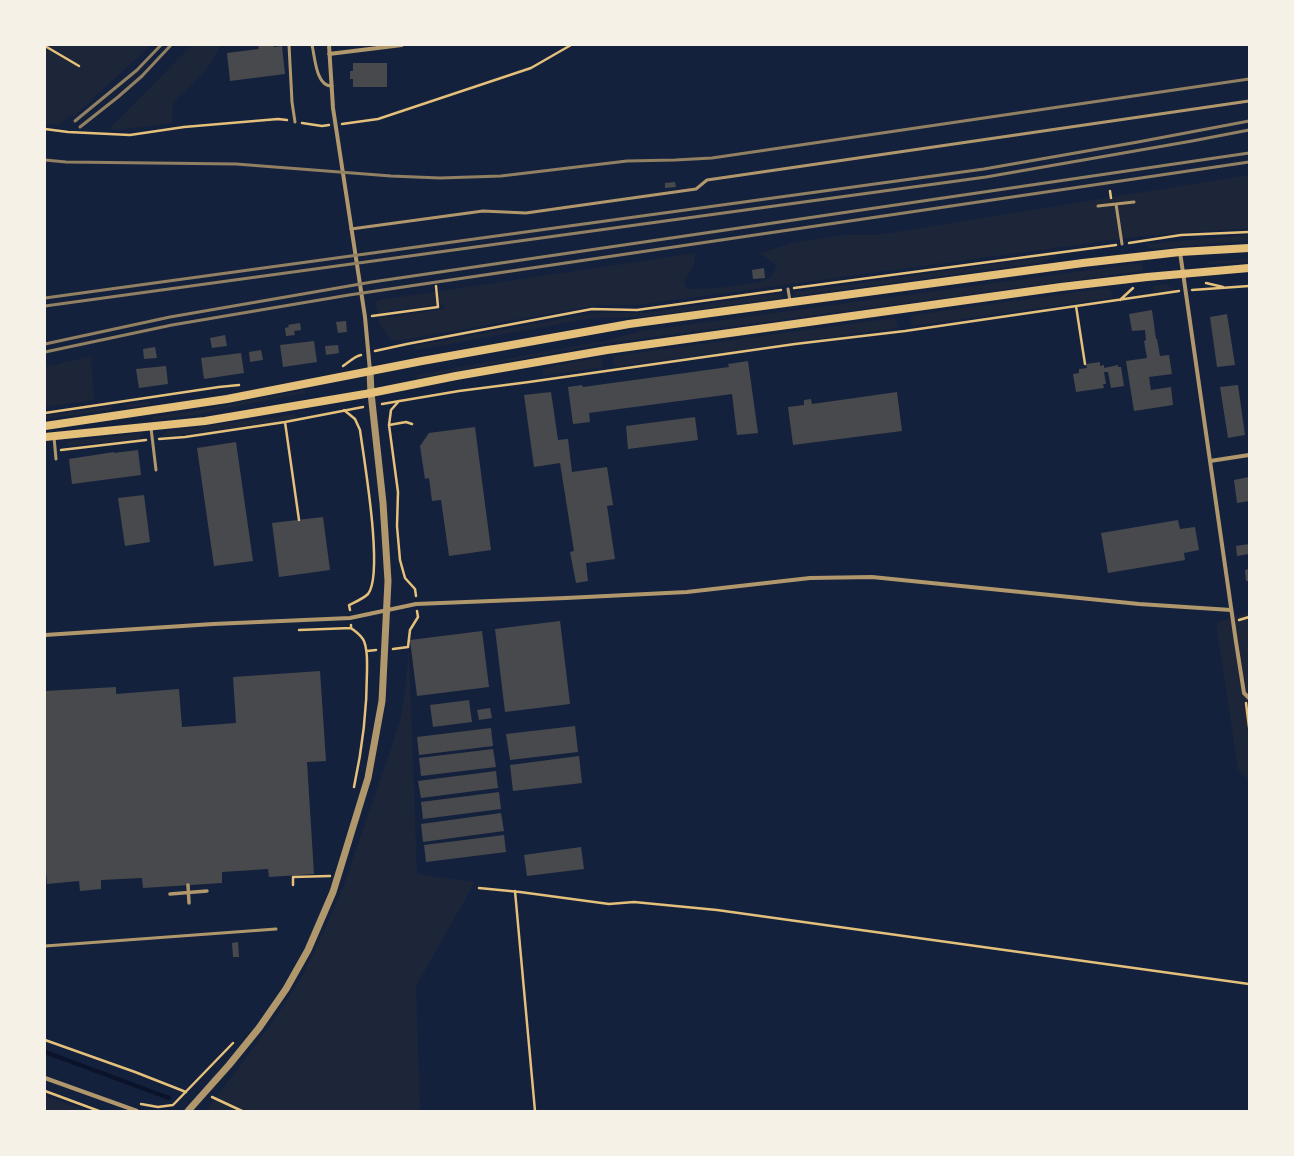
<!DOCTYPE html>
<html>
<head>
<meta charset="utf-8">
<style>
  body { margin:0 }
  #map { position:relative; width:1294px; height:1156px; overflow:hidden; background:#14213d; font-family:"Nunito Sans",sans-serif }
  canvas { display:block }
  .frame { position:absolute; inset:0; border:46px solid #f6f1e7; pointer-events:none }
</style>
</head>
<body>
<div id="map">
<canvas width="1294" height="1156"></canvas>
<div class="frame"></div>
</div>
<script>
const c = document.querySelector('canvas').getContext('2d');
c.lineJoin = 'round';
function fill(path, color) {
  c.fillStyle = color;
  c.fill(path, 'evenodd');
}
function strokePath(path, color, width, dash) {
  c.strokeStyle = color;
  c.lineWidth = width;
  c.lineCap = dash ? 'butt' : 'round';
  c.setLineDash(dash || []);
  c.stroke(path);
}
fill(new Path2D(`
  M 45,45 L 151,45 L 73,117 L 71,115 L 59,125 L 45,124 Z
  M 192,45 L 220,45 C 211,69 191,86 173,102 L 172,123 L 119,130 L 109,129 Z
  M 1249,175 L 1249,228 L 1142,236 L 638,305 L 598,305 L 403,340 L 392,341 L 380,325 L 375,302 L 380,300 L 696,253 L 693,266 L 684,281 L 687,289 L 719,288 L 760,282 L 770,278 L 777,266 L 760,253 L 792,243 L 843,235 L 877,235 ZM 443,304 L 444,309 L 389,317 L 388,311 Z
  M 1249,235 L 1249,241 L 1148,249 L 1147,244 Z
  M 1060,255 L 1039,263 L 796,296 L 795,292 Z
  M 1249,259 L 1249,262 L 1209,264 L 1209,262 Z
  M 1142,263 L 1143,271 L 595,345 L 418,378 L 417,375 L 605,341 L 641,331 Z
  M 1166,284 L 1174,290 L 1153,292 L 1153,286 Z
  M 1106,288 L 1111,291 L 1112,298 L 912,326 L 910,319 L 914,315 Z
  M 783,293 L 783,298 L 644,317 L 594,318 L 415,350 L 414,346 L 582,315 L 602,313 L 644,313 Z
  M 894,318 L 896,320 L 898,328 L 614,367 L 613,356 Z
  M 91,356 L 94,400 L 45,407 L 45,367 Z
  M 601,357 L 603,367 L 543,376 L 542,370 L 553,366 Z
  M 305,390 L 306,393 L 252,403 L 195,415 L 152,420 L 152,417 L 195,411 Z
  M 149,401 L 150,405 L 127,408 L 123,405 Z
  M 114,406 L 110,410 L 45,419 L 45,416 Z
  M 295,414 L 296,419 L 234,428 L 162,437 L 167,431 Z
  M 143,433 L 139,439 L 66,446 L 69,441 Z
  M 1249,612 L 1249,791 L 1247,778 L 1238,769 L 1216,623 Z
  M 409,651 L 417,874 L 475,882 L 416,986 L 420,1111 L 206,1111 L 269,1027 L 290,996 L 304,973 L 328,922 L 343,887 L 392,746 L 401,716 L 405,691 Z
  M 45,1096 L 88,1111 L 45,1111 Z`), '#1d2539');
strokePath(new Path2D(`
  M 45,1052 L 169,1098`), '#0b132b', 4);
fill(new Path2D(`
  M 258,45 L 273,45 L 274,47 L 282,46 L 285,74 L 230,81 L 227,53 L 259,49 Z
  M 353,63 L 387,63 L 387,87 L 353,87 L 353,79 L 350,79 L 350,71 L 353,71 Z
  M 675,182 L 676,187 L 665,188 L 665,183 Z
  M 764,268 L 765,278 L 753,279 L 752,270 Z
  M 1152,310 L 1156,339 L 1157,339 L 1160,356 L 1169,355 L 1172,374 L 1149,377 L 1151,390 L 1171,387 L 1173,405 L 1134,411 L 1126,361 L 1147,358 L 1144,341 L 1146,340 L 1145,330 L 1132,331 L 1129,314 Z
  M 1227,314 L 1235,365 L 1217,367 L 1210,317 Z
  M 346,321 L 347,332 L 338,333 L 336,322 Z
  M 300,323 L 301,330 L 294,331 L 295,335 L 286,336 L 285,328 L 289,327 L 288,325 Z
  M 225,335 L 227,346 L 212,348 L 210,338 Z
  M 314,341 L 317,362 L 283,367 L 280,345 Z
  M 338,345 L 339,353 L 326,355 L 325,346 Z
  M 155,347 L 157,358 L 144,359 L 143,349 Z
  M 261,350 L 263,360 L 250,362 L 249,352 Z
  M 241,353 L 244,373 L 204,379 L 201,358 Z
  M 748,361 L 758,433 L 737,435 L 732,394 L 589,413 L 590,422 L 573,424 L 568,387 L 582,385 L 583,387 L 729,367 L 728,364 Z
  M 1100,362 L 1100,366 L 1104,365 L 1104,368 L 1118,365 L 1118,367 L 1121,367 L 1124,386 L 1111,388 L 1108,372 L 1104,372 L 1106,384 L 1103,384 L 1104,388 L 1076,392 L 1073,374 L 1079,373 L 1079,369 L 1087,368 L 1086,364 Z
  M 166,366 L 168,384 L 139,388 L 136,369 Z
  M 1238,385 L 1245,435 L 1228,438 L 1220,387 Z
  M 551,392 L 558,440 L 568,439 L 572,472 L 607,467 L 613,505 L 607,506 L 615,559 L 586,563 L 588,581 L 576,583 L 570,552 L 574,551 L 560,463 L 534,467 L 524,395 Z
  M 897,392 L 902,431 L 793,445 L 788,407 L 804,405 L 804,400 L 811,399 L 812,404 Z
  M 695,417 L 698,440 L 628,449 L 626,426 Z
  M 475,427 L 491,550 L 449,556 L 441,500 L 432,501 L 429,478 L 425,479 L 420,446 L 429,433 Z
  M 236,442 L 253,561 L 214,566 L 197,448 Z
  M 138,450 L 141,475 L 72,484 L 69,459 L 114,452 L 114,453 Z
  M 1249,477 L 1249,501 L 1237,503 L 1234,480 Z
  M 144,495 L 150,542 L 125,546 L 118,498 Z
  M 323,517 L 330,570 L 279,577 L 272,523 Z
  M 1178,520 L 1180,529 L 1195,527 L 1199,550 L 1184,553 L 1185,560 L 1108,573 L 1101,533 Z
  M 1249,544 L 1249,554 L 1237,556 L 1236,546 Z
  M 1249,569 L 1249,581 L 1246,581 L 1245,570 Z
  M 560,621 L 570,704 L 505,712 L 495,629 Z
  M 482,631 L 489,687 L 417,696 L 410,640 Z
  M 320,671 L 326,761 L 307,762 L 314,874 L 269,877 L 268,869 L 222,872 L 222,883 L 143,888 L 142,878 L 101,880 L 101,889 L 80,891 L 79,881 L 47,884 L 45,860 L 45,691 L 116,687 L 116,694 L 179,689 L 182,727 L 236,723 L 233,677 Z
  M 469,700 L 472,722 L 433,727 L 430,705 Z
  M 490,708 L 492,718 L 479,720 L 477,710 Z
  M 575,726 L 578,752 L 510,760 L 506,734 Z
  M 491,728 L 493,746 L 419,755 L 417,737 Z
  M 493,749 L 496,767 L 421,776 L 419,758 Z
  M 579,756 L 582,783 L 513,791 L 510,765 Z
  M 496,771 L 498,788 L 421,798 L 418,781 Z
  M 499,792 L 501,809 L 423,819 L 421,802 Z
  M 501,813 L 504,831 L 423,842 L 421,824 Z
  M 504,835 L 506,852 L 426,862 L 424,845 Z
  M 581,847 L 584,869 L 527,876 L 524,855 Z
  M 238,942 L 239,957 L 233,957 L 232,943 Z`), '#48494c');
strokePath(new Path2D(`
  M 45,46 L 79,66
  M 302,123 L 322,126 L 329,125
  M 342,124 L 378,119 L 531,68 L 571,45
  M 45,129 L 68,132 L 130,135 L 184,127 L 278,119 L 287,120
  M 1110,191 L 1111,198
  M 1129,243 L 1181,235 L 1249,232
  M 1206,283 L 1223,287
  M 794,288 L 1116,245
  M 1192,290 L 1249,286
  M 1120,300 L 1133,288
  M 1076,306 L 1085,364
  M 372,316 L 438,307 L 436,286
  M 375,351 L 407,344 L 592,309 L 637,310 L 781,290
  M 343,366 C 349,362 355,356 361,355
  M 399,401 L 391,410 L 389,425 L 398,492 L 397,526 L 400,560 L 405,578 L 415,589 L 416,596
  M 382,404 L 459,391 L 529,382 L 795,344 L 905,331 L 1179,291
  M 344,410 L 355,419 L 360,430 C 364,460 384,574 368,594 C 363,599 355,602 349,605 L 350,610
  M 45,413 L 219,387 L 239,385
  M 285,422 L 299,520
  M 389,425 L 406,422 L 412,424
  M 159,439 L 185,437 L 285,422 L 363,407
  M 61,450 L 146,440
  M 1239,620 L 1249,617
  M 351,625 L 351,628 C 356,632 361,635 364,641 C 368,651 367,661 367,671 C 367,709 362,750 354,787
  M 299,630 L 351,628
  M 393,649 L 408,647 L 410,630 L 418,617 L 417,611
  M 367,651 L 376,650
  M 1246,703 L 1249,727
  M 293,885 L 293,877 L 330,876
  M 479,888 L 520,892 L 609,904 L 634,902 L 717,910 L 1249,984
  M 515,891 L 535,1111
  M 45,1040 L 135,1072 L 186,1092
  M 45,1091 L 99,1111
  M 212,1097 L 242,1111
  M 141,1104 L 158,1107 L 173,1105 L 233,1043`), '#e5c07b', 2.5);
strokePath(new Path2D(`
  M 289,45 L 292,102 L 295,122
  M 312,45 C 315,57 316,87 332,86
  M 1116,204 L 1122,244
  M 1098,206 L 1134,202
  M 351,229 L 483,211 L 526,213 L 696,189 L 707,180 L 1249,101
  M 788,289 L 790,301
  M 151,428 L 156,470
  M 54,437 L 56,459
  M 45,946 L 276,929`), '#b1986c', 3);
strokePath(new Path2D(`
  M 188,885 L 189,903
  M 170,894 L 207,891`), '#b1986c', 3.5);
strokePath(new Path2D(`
  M 329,45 L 333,108 L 365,317 L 370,371
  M 329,54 L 402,45
  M 1180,252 L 1236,642 L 1244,693 L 1249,698
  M 1210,461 L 1249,455
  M 45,635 L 213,624 L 350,618 L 416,604 L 566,598 L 687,592 L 810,578 L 872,577 L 1139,604 L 1231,610
  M 45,1078 L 137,1111`), '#b1986c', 4);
strokePath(new Path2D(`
  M 188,1111 L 229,1065 L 259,1028 L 286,989 L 308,950 L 333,892 L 368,778 L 382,701 L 388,581 L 383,503 L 371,393 L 370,371`), '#b1986c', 7);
strokePath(new Path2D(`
  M 45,426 L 227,399 L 422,361 L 629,324 L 1083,263 L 1180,252 L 1249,248
  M 45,437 L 205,421 L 371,393 L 456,376 L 607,350 L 1061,287 L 1147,277 L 1249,268`), '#e5c07b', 8);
strokePath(new Path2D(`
  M 75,121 L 137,70 L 161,45
  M 80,127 L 118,97 L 142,76 L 171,45
  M 45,160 L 66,162 L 236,164 L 391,176 L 440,178 L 501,176 L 627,161 L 675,160 L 712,158 L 1249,79
  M 45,298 L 984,169 L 1138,142 L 1249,121
  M 45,306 L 986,177 L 1192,141 L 1249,130
  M 45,344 L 170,317 L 372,282 L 1249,153
  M 45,352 L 172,325 L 349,295 L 1249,162`), '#918062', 3);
</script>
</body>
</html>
